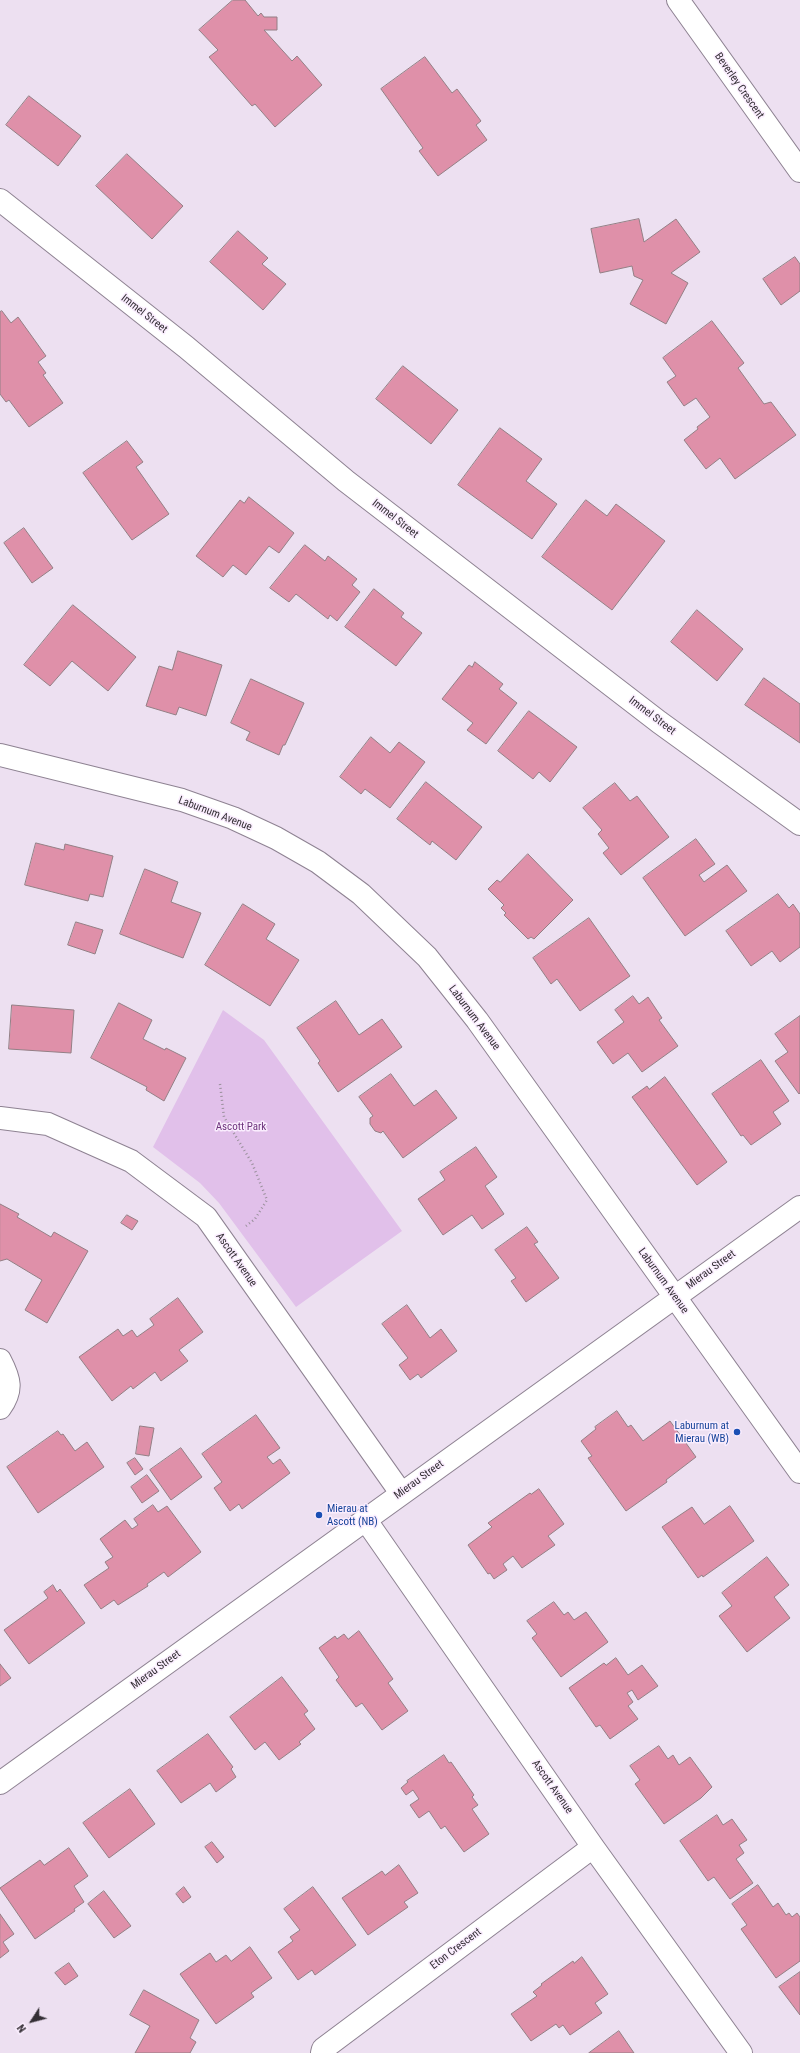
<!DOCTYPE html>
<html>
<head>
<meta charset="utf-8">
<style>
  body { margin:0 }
  #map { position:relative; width:800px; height:2053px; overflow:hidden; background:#ede0f1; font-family:"Roboto Condensed",sans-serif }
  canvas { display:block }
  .north { position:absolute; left:12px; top:2001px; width:40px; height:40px; -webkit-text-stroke:3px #faedfe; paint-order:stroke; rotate:234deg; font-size:11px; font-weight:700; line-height:16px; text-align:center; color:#332e34 }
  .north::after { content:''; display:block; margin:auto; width:14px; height:18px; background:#332e34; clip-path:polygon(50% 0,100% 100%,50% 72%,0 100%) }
</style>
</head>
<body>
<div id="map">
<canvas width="800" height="2053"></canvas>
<div class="north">N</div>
</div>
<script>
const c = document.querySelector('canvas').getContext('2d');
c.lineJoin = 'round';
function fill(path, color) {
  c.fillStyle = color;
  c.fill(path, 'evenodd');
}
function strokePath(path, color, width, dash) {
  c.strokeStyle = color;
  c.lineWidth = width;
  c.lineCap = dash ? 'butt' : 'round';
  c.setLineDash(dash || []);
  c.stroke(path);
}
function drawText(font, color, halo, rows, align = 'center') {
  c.font = font + ' "Roboto Condensed",sans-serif';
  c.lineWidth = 3;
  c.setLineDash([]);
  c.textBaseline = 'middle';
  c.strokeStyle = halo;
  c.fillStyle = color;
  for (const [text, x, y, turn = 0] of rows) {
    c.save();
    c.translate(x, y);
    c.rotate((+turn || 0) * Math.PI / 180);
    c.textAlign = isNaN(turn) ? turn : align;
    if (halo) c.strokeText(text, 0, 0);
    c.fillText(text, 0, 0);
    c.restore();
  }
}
fill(new Path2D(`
  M 223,1010 L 264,1040 L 402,1231 L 296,1307 L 219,1203 L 200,1183 L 153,1147 Z`), '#e1c0ea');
const building = new Path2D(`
  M 233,0 L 245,0 L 258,16 L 261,13 L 264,17 L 277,17 L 277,30 L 264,30 L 292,61 L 297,56 L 322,85 L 275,127 L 255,104 L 252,106 L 209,57 L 218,50 L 199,30 Z
  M 425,57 L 452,93 L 457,89 L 481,121 L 476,125 L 487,140 L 438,176 L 419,151 L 423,148 L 381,89 Z
  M 29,96 L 81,136 L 58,166 L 6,125 Z
  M 127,154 L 183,206 L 152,239 L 96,186 Z
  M 639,219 L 644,242 L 676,219 L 700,252 L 671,273 L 688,283 L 666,324 L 630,304 L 643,280 L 634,276 L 632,266 L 600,273 L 591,229 Z
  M 238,231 L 268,258 L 262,264 L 286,284 L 263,310 L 210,262 Z
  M 795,257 L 800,264 L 800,291 L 781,305 L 763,279 Z
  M 2,311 L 11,323 L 18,317 L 46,356 L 38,362 L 46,373 L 43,375 L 63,403 L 29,427 L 9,400 L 6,402 L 0,394 L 0,312 Z
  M 712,321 L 744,363 L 738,368 L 764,404 L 771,402 L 796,435 L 735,479 L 720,458 L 706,469 L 684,440 L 698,429 L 697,427 L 710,417 L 696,398 L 684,406 L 667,382 L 676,376 L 663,358 Z
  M 403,366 L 458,410 L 431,444 L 376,399 Z
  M 500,428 L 542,459 L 526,481 L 557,504 L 532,539 L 458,485 Z
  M 127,441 L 143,462 L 136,467 L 169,514 L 132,540 L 83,473 Z
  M 249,497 L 294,533 L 279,553 L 269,546 L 246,575 L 233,565 L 223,577 L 196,556 L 240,500 L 244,503 Z
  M 586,500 L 607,516 L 616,504 L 665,541 L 612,610 L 542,557 Z
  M 24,528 L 53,568 L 32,583 L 4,543 Z
  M 305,545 L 325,561 L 328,556 L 357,579 L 352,585 L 360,592 L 337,621 L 330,615 L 328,619 L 296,594 L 289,602 L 270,588 Z
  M 374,589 L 404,613 L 401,617 L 422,633 L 396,666 L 345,627 Z
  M 73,605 L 136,657 L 108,691 L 72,661 L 50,686 L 24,665 Z
  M 697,610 L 743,649 L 717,681 L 671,642 Z
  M 178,651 L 222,665 L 206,716 L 179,707 L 176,715 L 146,706 L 159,666 L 172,670 Z
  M 475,662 L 503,684 L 499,689 L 517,703 L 486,744 L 467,730 L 473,723 L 442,699 L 469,665 L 472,667 Z
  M 764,678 L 800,704 L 800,743 L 745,705 Z
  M 251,679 L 304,703 L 285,745 L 283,745 L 279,755 L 246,740 L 250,732 L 231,723 Z
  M 529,711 L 577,747 L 550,782 L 539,772 L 533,779 L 498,751 Z
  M 371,737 L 390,753 L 399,742 L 425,762 L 390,808 L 365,789 L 361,794 L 340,777 Z
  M 426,782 L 482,827 L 456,860 L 432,841 L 430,845 L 397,819 Z
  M 615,783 L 630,801 L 637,796 L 669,837 L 621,875 L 603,853 L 609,848 L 598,834 L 602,830 L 583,808 Z
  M 696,839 L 715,864 L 699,875 L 704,882 L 727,865 L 747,891 L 685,936 L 643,878 Z
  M 36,843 L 64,850 L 65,844 L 113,856 L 103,897 L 90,894 L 88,901 L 25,885 Z
  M 528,854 L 573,900 L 534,939 L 531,937 L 528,939 L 504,915 L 506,913 L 501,908 L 504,905 L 488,889 L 497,880 L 500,882 Z
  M 145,869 L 178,882 L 171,902 L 201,913 L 183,958 L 120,934 Z
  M 778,894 L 789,908 L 793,904 L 800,914 L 800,947 L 780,962 L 772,951 L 751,966 L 726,931 Z
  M 243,904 L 275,924 L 266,939 L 299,960 L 270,1006 L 205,965 Z
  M 589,918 L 630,976 L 580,1011 L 557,979 L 551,984 L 533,958 Z
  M 76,922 L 103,930 L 95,954 L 68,945 Z
  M 633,996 L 639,1004 L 648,997 L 662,1018 L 659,1020 L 678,1046 L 642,1072 L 628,1053 L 613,1064 L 597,1042 L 624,1022 L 615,1010 Z
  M 336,1001 L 359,1035 L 382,1019 L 402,1047 L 338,1092 L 318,1063 L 320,1061 L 297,1028 Z
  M 119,1003 L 152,1020 L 143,1039 L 165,1050 L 166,1048 L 186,1058 L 164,1101 L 146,1090 L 147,1087 L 91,1058 Z
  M 12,1005 L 74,1010 L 71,1053 L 9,1049 Z
  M 800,1016 L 800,1093 L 799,1094 L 775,1061 L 788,1052 L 775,1034 Z
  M 761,1060 L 789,1101 L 773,1112 L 781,1124 L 751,1145 L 743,1135 L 741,1136 L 712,1094 Z
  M 391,1074 L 414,1106 L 436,1090 L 457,1118 L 403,1158 L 383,1131 L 381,1133 L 375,1131 L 370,1124 L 370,1118 L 373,1116 L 359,1097 Z
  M 665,1077 L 727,1162 L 697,1185 L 632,1097 L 647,1086 L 649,1089 Z
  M 476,1147 L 497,1177 L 485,1186 L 504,1214 L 482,1229 L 472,1215 L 443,1235 L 418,1199 L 445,1180 L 440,1172 Z
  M 0,1204 L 19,1214 L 17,1217 L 51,1237 L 54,1232 L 88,1251 L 47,1323 L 25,1310 L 42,1280 L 7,1259 L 0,1261 Z
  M 127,1215 L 138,1221 L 132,1230 L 121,1223 Z
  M 527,1227 L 538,1242 L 534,1244 L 559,1278 L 526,1302 L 511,1281 L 516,1278 L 495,1250 Z
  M 178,1298 L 203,1332 L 179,1350 L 188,1361 L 161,1381 L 155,1372 L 133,1389 L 131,1386 L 112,1401 L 79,1357 L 118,1329 L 123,1336 L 132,1330 L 137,1337 L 154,1325 L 150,1319 Z
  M 407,1305 L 430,1338 L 441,1329 L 457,1351 L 421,1378 L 418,1374 L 410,1380 L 399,1365 L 408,1358 L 382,1324 Z
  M 617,1411 L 628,1427 L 631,1425 L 643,1441 L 670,1421 L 696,1457 L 666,1480 L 667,1482 L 626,1511 L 588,1458 L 592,1456 L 581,1441 L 596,1429 L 595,1427 Z
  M 256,1415 L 280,1448 L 267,1457 L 273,1464 L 280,1459 L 290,1473 L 242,1509 L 239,1504 L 230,1511 L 214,1488 L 222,1482 L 202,1454 Z
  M 140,1426 L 154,1428 L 149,1456 L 136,1454 Z
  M 58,1431 L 61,1435 L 63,1434 L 75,1451 L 87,1442 L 104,1467 L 38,1513 L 7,1467 Z
  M 181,1448 L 202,1477 L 171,1500 L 150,1470 Z
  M 135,1458 L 143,1469 L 135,1475 L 127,1463 Z
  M 147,1475 L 159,1491 L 142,1503 L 131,1487 Z
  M 539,1489 L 564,1524 L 548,1536 L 555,1545 L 522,1568 L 513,1556 L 503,1564 L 507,1570 L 494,1579 L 490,1573 L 488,1574 L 468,1545 L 492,1527 L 488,1523 L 530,1493 L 531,1494 Z
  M 153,1505 L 158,1512 L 167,1506 L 201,1552 L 168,1577 L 164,1572 L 147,1584 L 148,1586 L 118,1605 L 114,1600 L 101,1609 L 84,1585 L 109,1568 L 105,1562 L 113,1557 L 100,1539 L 125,1520 L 132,1529 L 138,1525 L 134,1519 Z
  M 730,1506 L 754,1541 L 703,1577 L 702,1575 L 698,1578 L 662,1527 L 692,1507 L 704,1524 Z
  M 767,1557 L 789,1585 L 774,1597 L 790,1618 L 747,1652 L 719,1616 L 732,1606 L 722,1593 Z
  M 53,1585 L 57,1592 L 60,1589 L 85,1623 L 29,1664 L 4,1630 L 48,1598 L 44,1592 Z
  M 554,1602 L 564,1615 L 568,1612 L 574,1620 L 586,1612 L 608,1642 L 561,1677 L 532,1638 L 537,1634 L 527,1621 Z
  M 359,1631 L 393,1679 L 388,1683 L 408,1711 L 382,1730 L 362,1703 L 356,1707 L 336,1680 L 339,1677 L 319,1648 L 335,1636 L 337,1639 L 344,1634 L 348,1639 Z
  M 616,1658 L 628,1675 L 642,1665 L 658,1686 L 638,1700 L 632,1690 L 627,1693 L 633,1702 L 628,1706 L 638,1719 L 610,1739 L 600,1725 L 596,1727 L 569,1688 L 604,1663 L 606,1665 Z
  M 0,1664 L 11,1678 L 0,1686 Z
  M 282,1677 L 308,1711 L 304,1714 L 315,1729 L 299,1742 L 301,1744 L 279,1760 L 265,1742 L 255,1750 L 230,1717 Z
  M 208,1734 L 233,1767 L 231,1769 L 236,1777 L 216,1792 L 210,1783 L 181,1803 L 157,1771 Z
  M 659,1746 L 668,1759 L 673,1755 L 679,1765 L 690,1757 L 712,1787 L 701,1798 L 664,1824 L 635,1784 L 640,1780 L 630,1766 Z
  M 444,1755 L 449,1763 L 451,1762 L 474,1795 L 472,1797 L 478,1805 L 472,1809 L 489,1834 L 464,1852 L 445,1826 L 441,1829 L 429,1811 L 419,1818 L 410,1805 L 419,1799 L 413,1790 L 406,1795 L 401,1788 L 408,1782 L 407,1781 Z
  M 130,1789 L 155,1824 L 109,1858 L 83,1823 Z
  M 717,1815 L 723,1825 L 732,1819 L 747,1840 L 739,1845 L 744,1853 L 736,1859 L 753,1883 L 730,1899 L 714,1877 L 708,1881 L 680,1841 Z
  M 212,1842 L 224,1857 L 217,1863 L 205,1847 Z
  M 69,1848 L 88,1876 L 74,1886 L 84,1902 L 74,1909 L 75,1911 L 35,1939 L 0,1888 L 40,1860 L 44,1865 Z
  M 399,1865 L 418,1893 L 404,1902 L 408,1907 L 368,1935 L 342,1898 L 382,1871 L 385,1875 Z
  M 758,1885 L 773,1907 L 778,1903 L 786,1915 L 789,1913 L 792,1917 L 797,1913 L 800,1917 L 800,1961 L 776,1978 L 741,1929 L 747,1925 L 732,1904 Z
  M 184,1887 L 191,1897 L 183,1903 L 176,1894 Z
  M 313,1887 L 356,1945 L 315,1975 L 312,1970 L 298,1980 L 278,1952 L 293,1941 L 290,1937 L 300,1930 L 284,1909 Z
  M 104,1891 L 131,1926 L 114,1938 L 88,1904 Z
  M 0,1914 L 14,1934 L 3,1942 L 9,1951 L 0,1958 Z
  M 250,1947 L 272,1978 L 251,1993 L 254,1997 L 216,2024 L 180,1974 L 210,1953 L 216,1962 L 226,1955 L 231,1961 Z
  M 582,1957 L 608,1994 L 595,2003 L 602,2013 L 570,2035 L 563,2025 L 559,2028 L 556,2024 L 531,2041 L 511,2014 L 537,1996 L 533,1992 L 542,1985 L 541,1984 L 573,1961 L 574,1963 Z
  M 69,1963 L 78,1976 L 65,1985 L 55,1973 Z
  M 800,1972 L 800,2015 L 779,1987 Z
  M 144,1990 L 199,2020 L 190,2038 L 196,2042 L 190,2053 L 135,2053 L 150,2026 L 130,2015 Z
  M 619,2031 L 634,2053 L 589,2053 Z`);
fill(building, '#df90a9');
strokePath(building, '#937f85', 1);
const street = new Path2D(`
  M 678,0 L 800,171
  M 0,1118 L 48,1124 L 131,1161 L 206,1217 L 401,1493
  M 0,1360 C 10,1379 13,1390 0,1408
  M 365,1519 L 593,1847 L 741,2053
  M 322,2053 L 323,2049 L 593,1847`);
const secondary = new Path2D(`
  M 0,200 L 186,347 L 346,481 L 659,722 L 800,824
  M 0,755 L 182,800 L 233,818 L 276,838 L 318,862 L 361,894 L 427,957 L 477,1020 L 800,1472
  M 0,1783 L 800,1207`);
strokePath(street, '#8e8292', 24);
strokePath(secondary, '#8e8292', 24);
strokePath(new Path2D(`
  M 220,1084 L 224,1117 L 252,1163 L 267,1200 L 255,1219 L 246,1226`), '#9a909c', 2.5, [1, 3]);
strokePath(street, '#fff', 22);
strokePath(secondary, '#fff', 22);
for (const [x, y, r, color] of [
  [737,1432,4,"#1a4fb4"],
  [319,1515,4,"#1a4fb4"]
]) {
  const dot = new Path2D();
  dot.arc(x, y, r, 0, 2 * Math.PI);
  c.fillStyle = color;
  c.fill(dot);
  strokePath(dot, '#faedfe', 1.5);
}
drawText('11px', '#332e34', '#faedfe', [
  ["Beverley Crescent",739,86,55],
  ["Immel Street",144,314,38],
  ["Immel Street",395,519,38],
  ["Immel Street",652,716,37],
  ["Laburnum Avenue",215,814,21],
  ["Laburnum Avenue",474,1018,53],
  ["Ascott Avenue",236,1260,55],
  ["Mierau Street",711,1270,-36],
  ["Laburnum Avenue",663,1281,54],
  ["Mierau Street",419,1480,-36],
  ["Mierau Street",156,1670,-36],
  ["Ascott Avenue",552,1787,55],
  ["Eton Crescent",456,1949,-37]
]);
drawText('11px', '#6e347d', '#faedfe', [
  ["Ascott Park",241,1127]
]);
drawText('11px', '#164399', '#faedfe', [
  ["Laburnum at",729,1426],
  ["Mierau (WB)",729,1439],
  ["Mierau at",327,1509,"left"],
  ["Ascott (NB)",327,1522,"left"]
], 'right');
</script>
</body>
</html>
